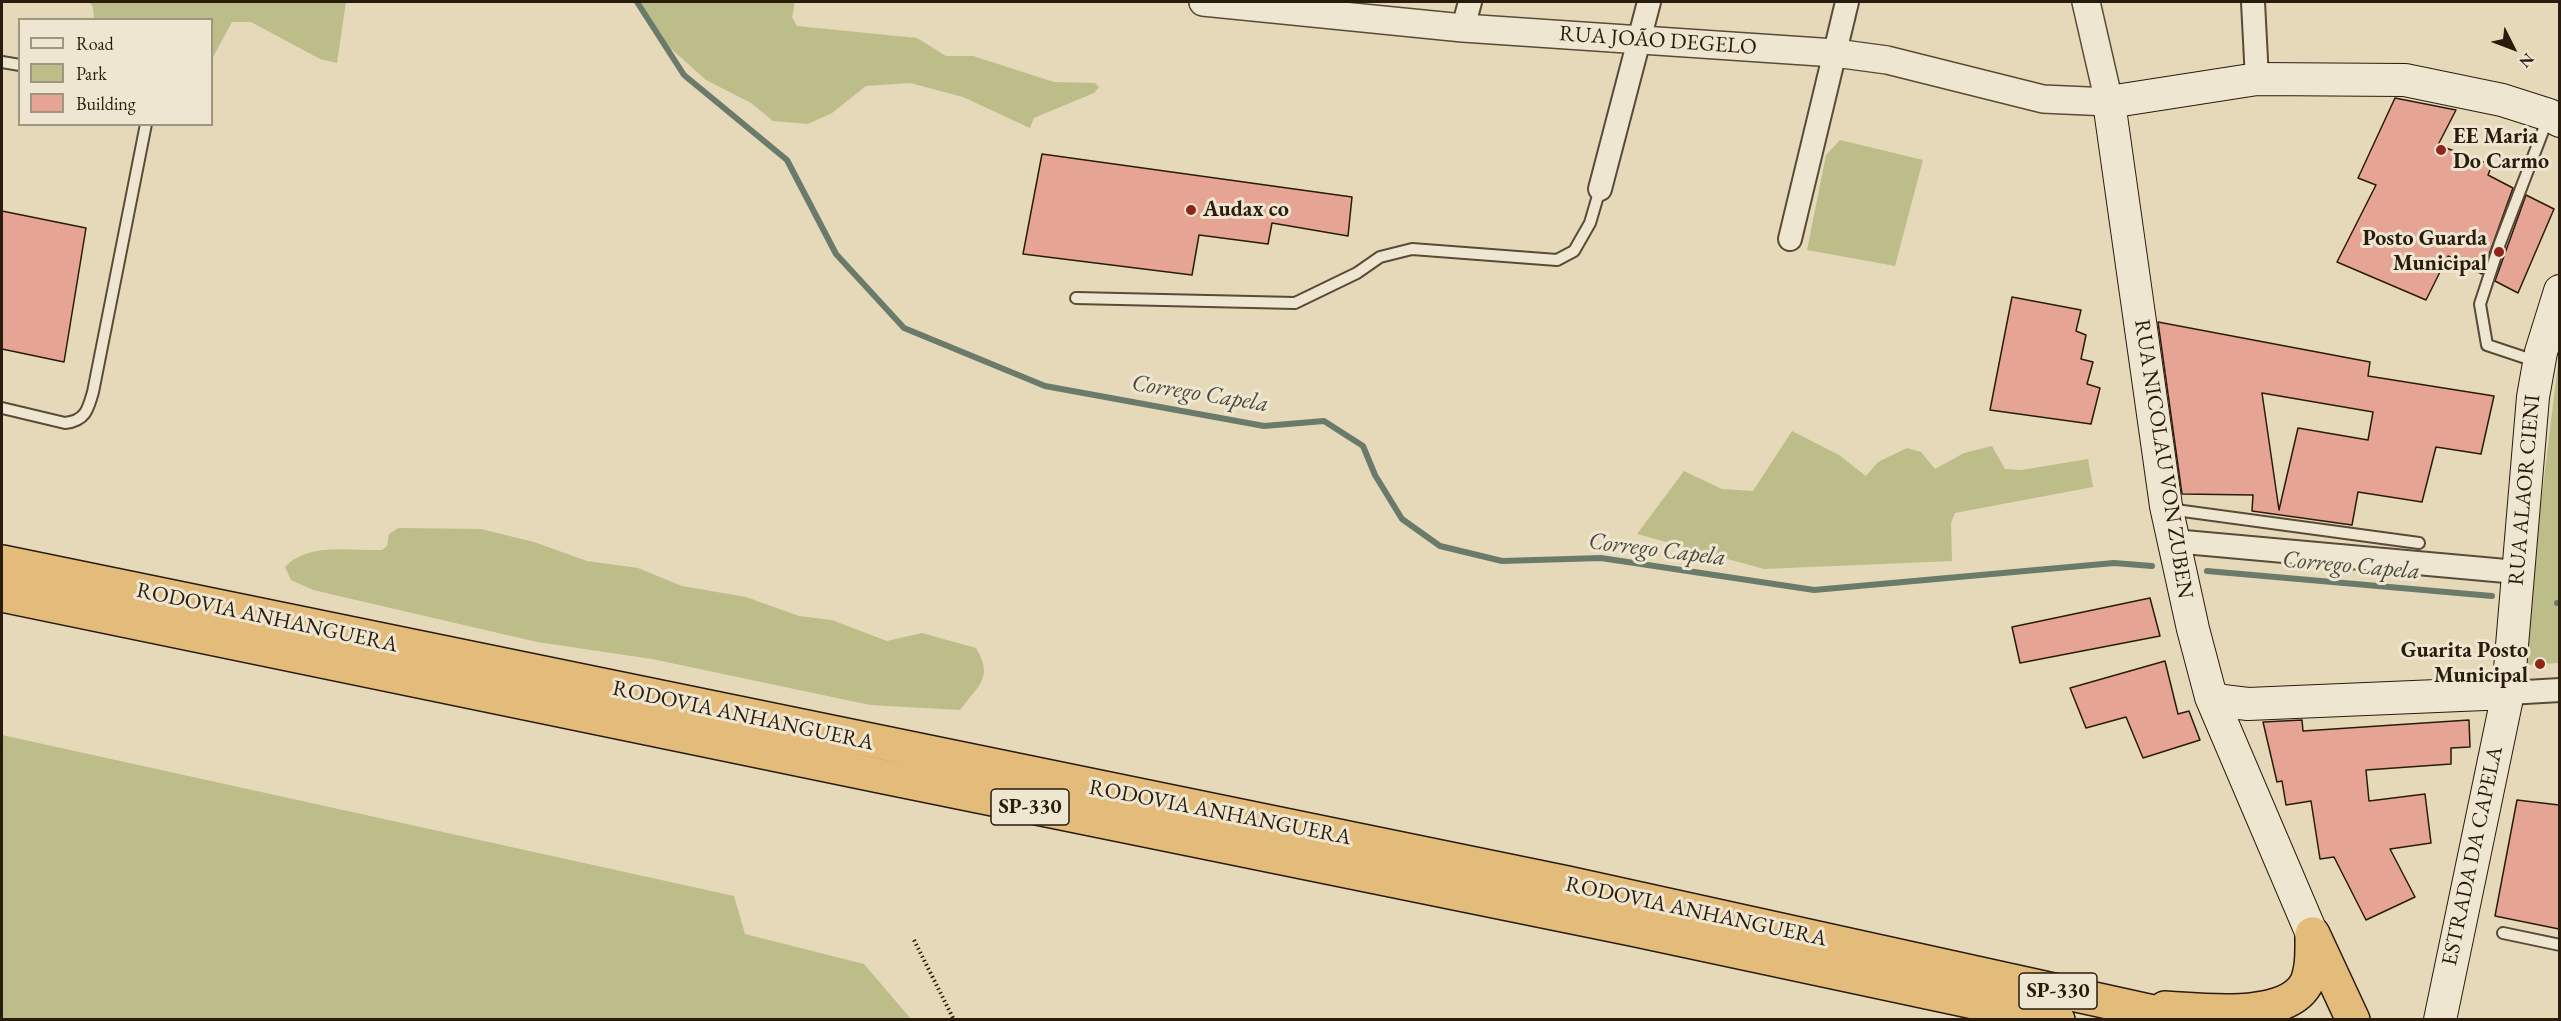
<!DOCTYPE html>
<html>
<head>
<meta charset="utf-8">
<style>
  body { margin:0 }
  #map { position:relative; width:2561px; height:1021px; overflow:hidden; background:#e6d9b9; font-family:"EB Garamond",serif }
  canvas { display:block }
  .frame { position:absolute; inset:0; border:3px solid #291c0c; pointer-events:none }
  .legend { position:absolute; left:18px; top:18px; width:195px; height:108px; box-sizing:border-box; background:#efe6d2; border:2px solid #a09583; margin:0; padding:8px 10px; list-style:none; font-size:18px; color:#291c0c }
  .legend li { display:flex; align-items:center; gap:12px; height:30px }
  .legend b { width:30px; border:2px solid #a09583 }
  .north { position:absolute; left:2483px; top:18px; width:60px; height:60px; -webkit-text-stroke:4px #efe6d2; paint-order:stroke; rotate:132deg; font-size:16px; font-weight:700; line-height:24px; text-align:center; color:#291c0c }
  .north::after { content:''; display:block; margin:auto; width:21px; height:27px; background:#291c0c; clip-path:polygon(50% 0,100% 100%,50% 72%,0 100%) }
</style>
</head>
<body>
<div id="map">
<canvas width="2561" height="1021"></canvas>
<div class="frame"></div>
<ul class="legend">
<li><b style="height:8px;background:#efe6d2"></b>Road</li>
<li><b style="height:16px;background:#bdbd8a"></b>Park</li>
<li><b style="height:16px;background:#e5a494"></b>Building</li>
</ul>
<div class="north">N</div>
</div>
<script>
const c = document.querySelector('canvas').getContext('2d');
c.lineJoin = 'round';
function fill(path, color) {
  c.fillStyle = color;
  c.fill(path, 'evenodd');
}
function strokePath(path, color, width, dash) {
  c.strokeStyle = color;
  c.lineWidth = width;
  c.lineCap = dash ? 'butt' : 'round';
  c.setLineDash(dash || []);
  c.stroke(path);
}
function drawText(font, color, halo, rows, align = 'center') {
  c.font = font + ' "EB Garamond",serif';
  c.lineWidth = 6;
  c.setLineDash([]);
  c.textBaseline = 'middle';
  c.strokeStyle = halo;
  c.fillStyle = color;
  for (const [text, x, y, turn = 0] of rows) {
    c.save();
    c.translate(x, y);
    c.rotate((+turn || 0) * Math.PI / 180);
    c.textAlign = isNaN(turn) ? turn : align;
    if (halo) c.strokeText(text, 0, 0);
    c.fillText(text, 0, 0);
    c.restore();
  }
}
fill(new Path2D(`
  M 89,2 L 346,2 L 337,63 L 320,59 L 251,22 L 232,22 L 212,59 L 212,20 L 94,19 L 93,7 Z
  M 641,2 L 795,2 L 792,17 L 797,26 L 917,38 L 946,56 L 973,56 L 1054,82 L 1095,83 L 1099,87 L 1094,93 L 1034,118 L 1030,128 L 963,97 L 910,83 L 866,86 L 832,113 L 808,124 L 773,121 L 751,103 L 706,80 L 668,46 L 648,19 Z
  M 1840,140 L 1923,160 L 1895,266 L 1807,250 L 1826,155 Z
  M 2559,355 L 2559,663 L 2524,665 L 2527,619 Z
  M 1792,431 L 1839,455 L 1866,476 L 1878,462 L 1907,448 L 1921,452 L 1935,469 L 1964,453 L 1992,446 L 2005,469 L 2021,470 L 2088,459 L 2093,487 L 1955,513 L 1951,523 L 1952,561 L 1764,569 L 1637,534 L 1684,471 L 1722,489 L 1753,491 Z
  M 398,528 L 481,529 L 534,542 L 587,561 L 638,568 L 682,586 L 746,597 L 799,616 L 832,620 L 887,641 L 922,633 L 976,648 C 994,677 978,686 960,710 L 870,705 L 652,659 L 537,642 L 313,590 L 291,580 L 285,567 C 308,542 351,551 382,550 L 387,546 L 389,534 Z
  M 2,735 L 734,896 L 745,934 L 864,964 L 911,1019 L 2,1019 Z`), '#bdbd8a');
strokePath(new Path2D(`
  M 637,2 L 684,75 L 787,160 L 836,254 L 904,328 L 1045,386 L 1264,426 L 1324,421 L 1363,446 L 1375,475 L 1402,519 L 1440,546 L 1502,561 L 1601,558 L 1814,590 L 2114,563 L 2152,566
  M 2207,571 L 2492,596
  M 2557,603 L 2560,603`), '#6b7b6b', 6);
const building = new Path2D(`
  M 2395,98 L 2456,110 L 2438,145 L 2492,165 L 2488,175 L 2513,188 L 2482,274 L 2448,256 L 2426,300 L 2337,262 L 2376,185 L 2358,178 Z
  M 1042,154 L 1352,197 L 1348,236 L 1272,223 L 1268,244 L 1199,235 L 1192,275 L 1023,254 Z
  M 2526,195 L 2554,209 L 2518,293 L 2495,281 Z
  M 2,211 L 86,228 L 64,362 L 2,349 Z
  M 2012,297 L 2081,310 L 2076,331 L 2086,335 L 2081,359 L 2093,362 L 2087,384 L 2100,388 L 2091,424 L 1990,410 Z
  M 2158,322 L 2370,362 L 2368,376 L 2494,396 L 2481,454 L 2436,447 L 2422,502 L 2358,492 L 2352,525 L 2252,511 L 2253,495 L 2182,494 ZM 2262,393 L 2373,412 L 2368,440 L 2298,428 L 2279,510 Z
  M 2150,598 L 2160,636 L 2020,663 L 2012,627 Z
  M 2165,661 L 2178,714 L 2189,711 L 2200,740 L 2143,758 L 2126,717 L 2086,728 L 2070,688 Z
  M 2302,720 L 2303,731 L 2469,720 L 2470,747 L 2451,748 L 2451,764 L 2366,770 L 2369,801 L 2425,794 L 2431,843 L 2390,849 L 2415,897 L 2366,920 L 2334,857 L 2320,859 L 2311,801 L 2286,805 L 2282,781 L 2277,782 L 2263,722 Z
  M 2517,800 L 2559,805 L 2559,929 L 2495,916 Z`);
fill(building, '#e5a494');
strokePath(building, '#291c0c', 1.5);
const service = new Path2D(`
  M 2,62 L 20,65
  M 1076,298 L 1295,303 L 1357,273 L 1380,257 L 1412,249 L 1557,260 L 1574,251 L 1590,223 L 1600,189
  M 2538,362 L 2487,345 L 2480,304 L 2500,243 L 2548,118
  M 2,408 L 65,423 C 85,421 88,410 93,392 L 146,124
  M 2169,507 L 2183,511 L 2419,543
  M 2503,933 L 2560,945`);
const minor = new Path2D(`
  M 2253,2 L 2257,79
  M 1463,28 L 1470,2
  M 1600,189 L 1649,2
  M 1790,239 L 1847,2
  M 2173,541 L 2517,572
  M 2508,693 L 2560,690`);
const tertiary = new Path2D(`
  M 1203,2 L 1463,28 L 1835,53 L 1887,60 L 2043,99 L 2109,102 L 2086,2`);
const secondary = new Path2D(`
  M 2211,697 L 2223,701 L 2248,704 L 2508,693
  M 2312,934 L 2211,697 L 2193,629 L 2166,506 L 2109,102 L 2257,79 L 2405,80 L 2502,100 L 2549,115 L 2560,121
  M 2440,1020 L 2508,693 L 2533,397 L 2541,352 L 2560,291`);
const motorway = new Path2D(`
  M 2,562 L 1567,883 L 2190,1020
  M 2,595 L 880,776 L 1632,929 L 2058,1020
  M 2313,934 L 2353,1020
  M 2165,1008 C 2202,1010 2285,1021 2306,984 C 2313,969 2312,950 2312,934`);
strokePath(service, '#584b37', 14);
strokePath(minor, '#584b37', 26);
strokePath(tertiary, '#584b37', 30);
strokePath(secondary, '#291c0c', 34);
strokePath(motorway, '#291c0c', 36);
strokePath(new Path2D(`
  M 914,940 L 954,1020`), '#291c0c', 4, [1.5, 3]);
strokePath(service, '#efe6d2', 10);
strokePath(minor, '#efe6d2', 22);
strokePath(tertiary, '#efe6d2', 27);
strokePath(secondary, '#efe6d2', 32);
strokePath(motorway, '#e3bc7c', 33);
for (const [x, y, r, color] of [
  [2441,150,6,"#8f2418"],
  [1191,210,6,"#8f2418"],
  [2499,252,6,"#8f2418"],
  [2540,664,6,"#8f2418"]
]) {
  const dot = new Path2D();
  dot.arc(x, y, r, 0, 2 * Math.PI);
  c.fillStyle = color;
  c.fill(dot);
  strokePath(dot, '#efe6d2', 2);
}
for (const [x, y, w] of [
  [1030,807,78],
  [2058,991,78]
]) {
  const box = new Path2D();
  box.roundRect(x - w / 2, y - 18, w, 36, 4.5);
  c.fillStyle = '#efe6d2';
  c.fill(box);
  strokePath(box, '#291c0c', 1.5);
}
drawText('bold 21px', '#291c0c', null, [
  ["SP-330",1030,807],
  ["SP-330",2058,991]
]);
drawText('22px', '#291c0c', '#efe6d2', [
  ["RUA JOÃO DEGELO",1658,41,4],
  ["RUA NICOLAU VON ZUBEN",2163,459,81],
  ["RUA ALAOR CIENI",2525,490,-85],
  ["RODOVIA ANHANGUERA",267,618,12],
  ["RODOVIA ANHANGUERA",743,716,12],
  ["RODOVIA ANHANGUERA",1220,813,11],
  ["ESTRADA DA CAPELA",2473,856,-78],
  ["RODOVIA ANHANGUERA",1696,912,12]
]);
drawText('bold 22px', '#291c0c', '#efe6d2', [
  ["EE Maria",2453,137],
  ["Do Carmo",2453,162],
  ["Audax co",1203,210],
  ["Posto Guarda",2487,239,"right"],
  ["Municipal",2487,264,"right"],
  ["Guarita Posto",2528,651,"right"],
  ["Municipal",2528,676,"right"]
], 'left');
drawText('italic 24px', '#4a4b3c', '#efe6d2', [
  ["Corrego Capela",1200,394,9],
  ["Corrego Capela",1657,550,7],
  ["Corrego Capela",2351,566,5]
]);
</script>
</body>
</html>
